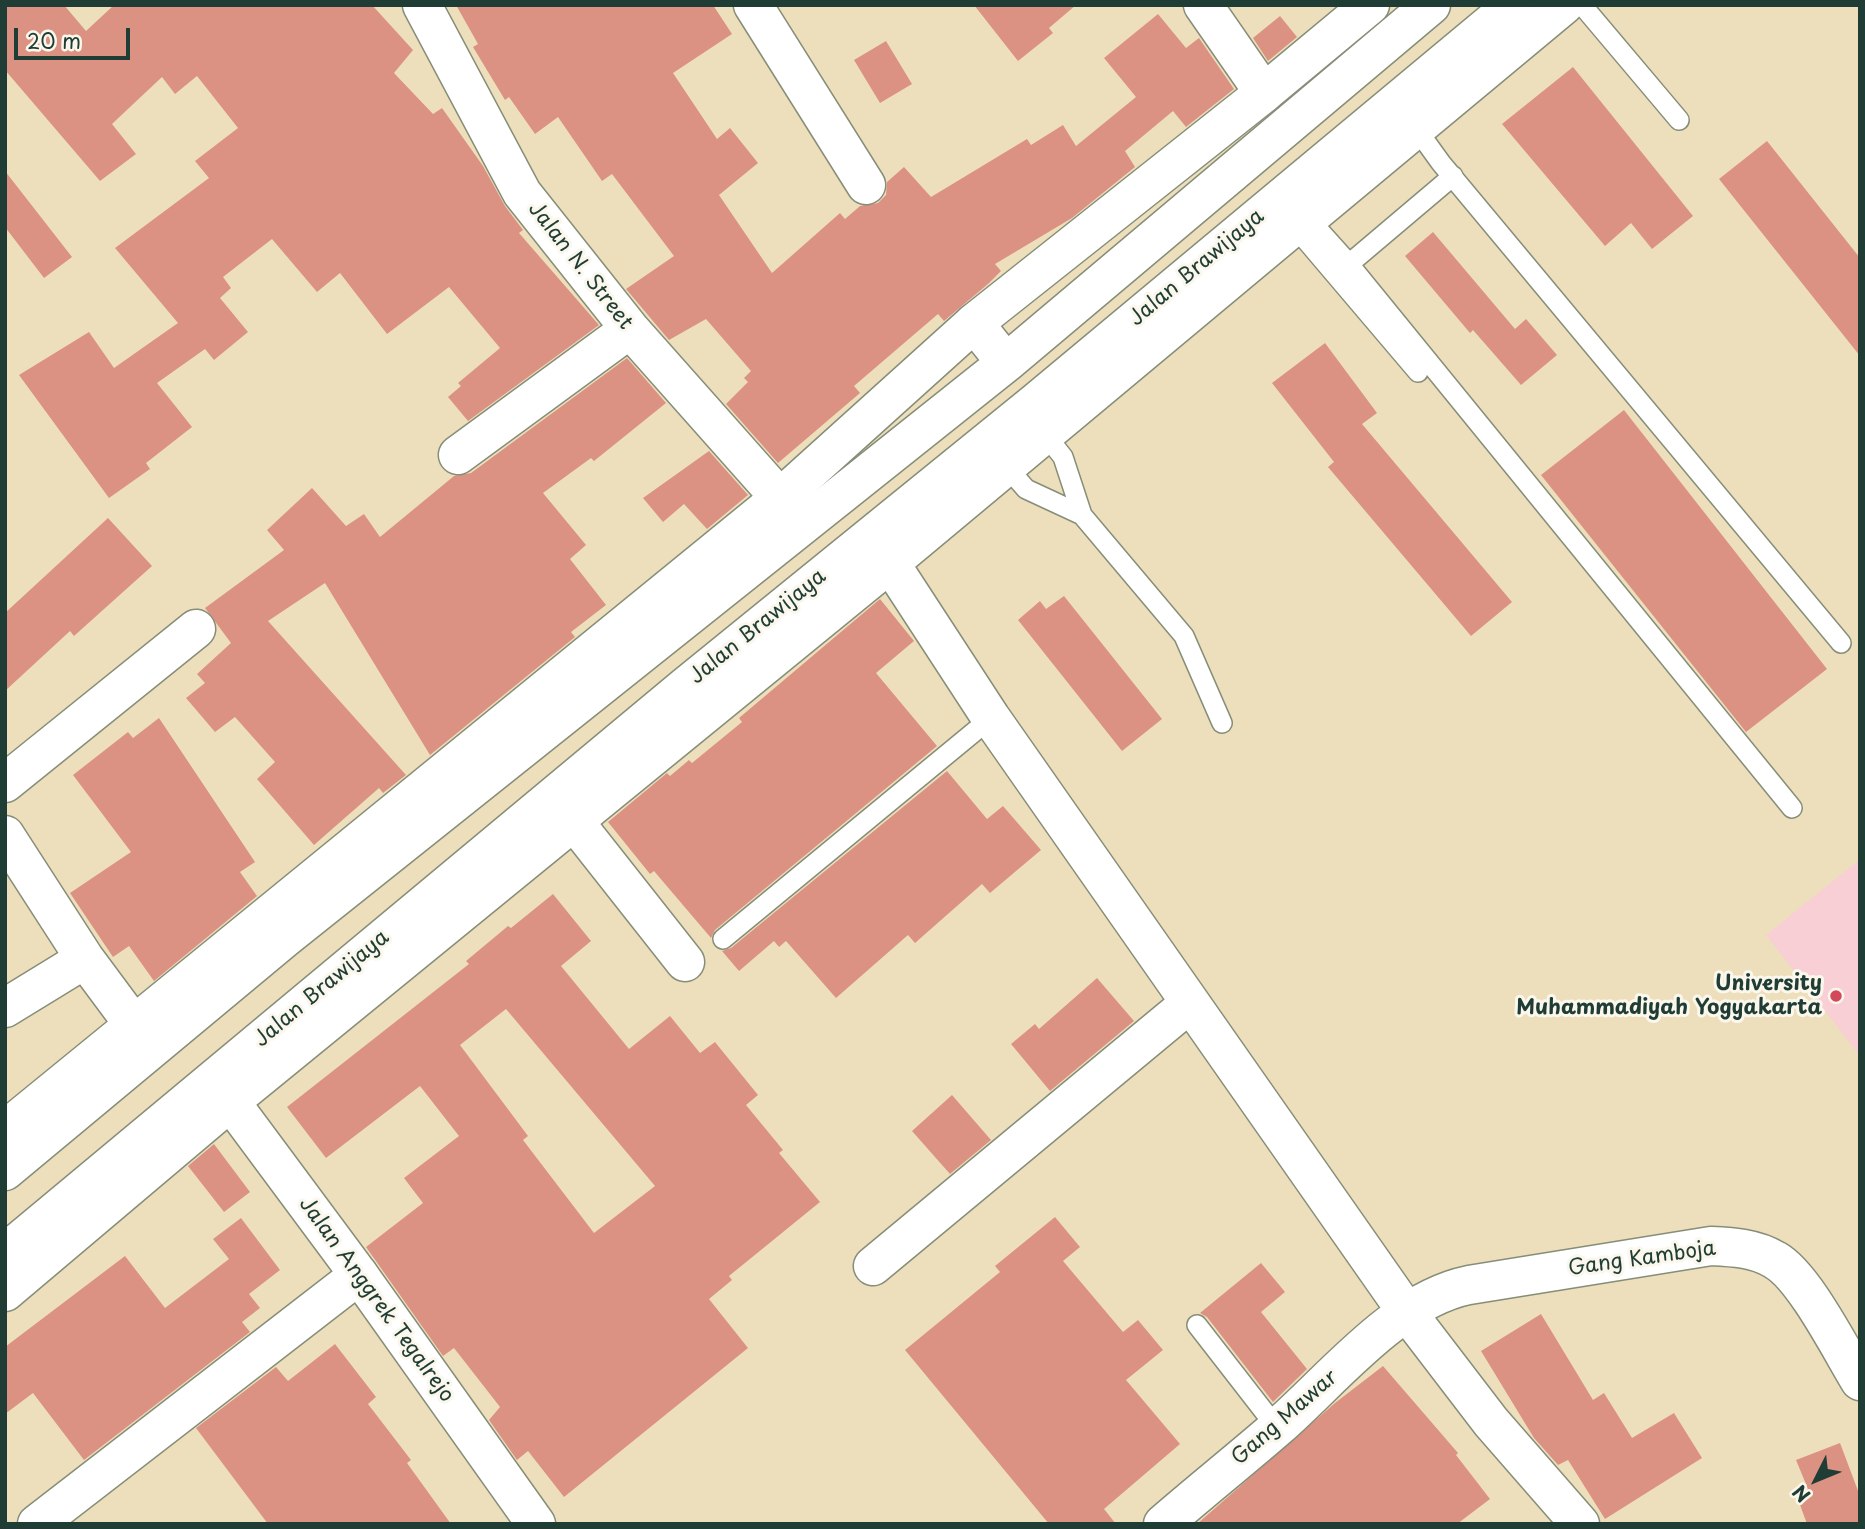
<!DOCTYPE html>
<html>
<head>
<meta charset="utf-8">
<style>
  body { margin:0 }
  #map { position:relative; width:1865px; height:1529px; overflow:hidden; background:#eddfbc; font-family:"Playpen Sans",sans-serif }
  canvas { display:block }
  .frame { position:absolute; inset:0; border:7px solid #1f3d34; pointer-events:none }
  .north { position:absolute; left:1781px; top:1445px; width:70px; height:70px; -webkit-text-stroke:5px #fbf7ec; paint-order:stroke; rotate:227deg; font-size:19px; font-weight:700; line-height:28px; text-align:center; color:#1f3d34 }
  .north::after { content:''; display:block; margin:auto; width:24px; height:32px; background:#1f3d34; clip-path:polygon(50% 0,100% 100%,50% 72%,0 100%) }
  .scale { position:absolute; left:14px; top:28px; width:116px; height:32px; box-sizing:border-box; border:4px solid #1f3d34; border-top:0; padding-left:9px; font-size:21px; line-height:24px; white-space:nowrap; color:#1f3d34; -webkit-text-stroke:5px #fbf7ec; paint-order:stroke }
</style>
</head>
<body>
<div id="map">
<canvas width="1865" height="1529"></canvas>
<div class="frame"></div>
<div class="north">N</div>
<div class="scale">20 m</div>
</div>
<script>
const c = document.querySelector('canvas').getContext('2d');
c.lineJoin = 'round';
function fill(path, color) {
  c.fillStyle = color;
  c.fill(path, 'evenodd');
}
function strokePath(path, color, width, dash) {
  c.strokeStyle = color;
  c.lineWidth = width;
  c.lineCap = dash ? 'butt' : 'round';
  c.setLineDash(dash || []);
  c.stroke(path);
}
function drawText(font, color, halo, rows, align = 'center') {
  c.font = font + ' "Playpen Sans",sans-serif';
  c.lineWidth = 6;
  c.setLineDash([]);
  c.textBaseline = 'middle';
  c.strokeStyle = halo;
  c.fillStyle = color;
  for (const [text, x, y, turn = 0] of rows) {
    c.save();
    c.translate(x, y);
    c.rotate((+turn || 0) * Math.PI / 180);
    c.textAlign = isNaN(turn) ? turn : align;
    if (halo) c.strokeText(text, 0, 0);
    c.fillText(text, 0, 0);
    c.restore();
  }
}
fill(new Path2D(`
  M 1860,859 L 1860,1056 L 1766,935 Z`), '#f7cfd4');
fill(new Path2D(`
  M 5,5 L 64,5 L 86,31 L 114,5 L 372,5 L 413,50 L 394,73 L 433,114 L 442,108 L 483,166 L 505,206 L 523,230 L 519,233 L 599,325 L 468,421 L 448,397 L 461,386 L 458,383 L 500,348 L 449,287 L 387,334 L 340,273 L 317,292 L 272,239 L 223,277 L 231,288 L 220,298 L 248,332 L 214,360 L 205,349 L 157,383 L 192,427 L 146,463 L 150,469 L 109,498 L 19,375 L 89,332 L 114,368 L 178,323 L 115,248 L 209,178 L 195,161 L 238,128 L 197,76 L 175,94 L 162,77 L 112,124 L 136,154 L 100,181 L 5,70 Z
  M 456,5 L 713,5 L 732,34 L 673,73 L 717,139 L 730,128 L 758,163 L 719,195 L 772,273 L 840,213 L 845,219 L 860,206 L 878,203 L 886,195 L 887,182 L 904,167 L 931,197 L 1027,139 L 1031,145 L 1063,125 L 1076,146 L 1136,97 L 1104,58 L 1158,14 L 1186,48 L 1199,38 L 1234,89 L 1186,127 L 1173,111 L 1125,151 L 1135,167 L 1072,218 L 995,264 L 1001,271 L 988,284 L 944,321 L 938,314 L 854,386 L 860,393 L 778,463 L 726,404 L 748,382 L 744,378 L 751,371 L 706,319 L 669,340 L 626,289 L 674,256 L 612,174 L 602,181 L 558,117 L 535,134 L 509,97 L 505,100 L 473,47 L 478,44 Z
  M 974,5 L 1076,5 L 1049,28 L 1053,33 L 1018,61 Z
  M 1280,16 L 1297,37 L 1268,61 L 1253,38 Z
  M 886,41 L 912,84 L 880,103 L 854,60 Z
  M 1573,67 L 1693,216 L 1652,249 L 1631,223 L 1605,246 L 1502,124 Z
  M 1767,141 L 1860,258 L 1860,356 L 1719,179 Z
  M 5,171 L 72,257 L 44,278 L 5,227 Z
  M 1433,232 L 1515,329 L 1526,319 L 1557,355 L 1521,385 L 1473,330 L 1470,333 L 1405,256 Z
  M 1325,343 L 1377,413 L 1362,424 L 1512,602 L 1471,636 L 1328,467 L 1334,462 L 1272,383 Z
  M 627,358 L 666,403 L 594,461 L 591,458 L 543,493 L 586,545 L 570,559 L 606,605 L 571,632 L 575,637 L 430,755 L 325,583 L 268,621 L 406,775 L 383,793 L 379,788 L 314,845 L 257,779 L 275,762 L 235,717 L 215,732 L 186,698 L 205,683 L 197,674 L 231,643 L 205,608 L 284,550 L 267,530 L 312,488 L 346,526 L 364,514 L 380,537 L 454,476 L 471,473 Z
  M 1624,410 L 1827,669 L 1746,732 L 1541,475 Z
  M 709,451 L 748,495 L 707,529 L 684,504 L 663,522 L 643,498 Z
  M 108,518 L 152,566 L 74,636 L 70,631 L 5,691 L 5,613 Z
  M 1064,596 L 1162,719 L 1122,751 L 1018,620 L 1040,601 L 1046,609 Z
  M 880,599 L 914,641 L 876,673 L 937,746 L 715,930 L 711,938 L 654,871 L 650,874 L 608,822 L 667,773 L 670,776 L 689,760 L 692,763 L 742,722 L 739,718 Z
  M 159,718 L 255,862 L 240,872 L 257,896 L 154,981 L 129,946 L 113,957 L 70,893 L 131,852 L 73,775 L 128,732 L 133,738 Z
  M 947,771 L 987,819 L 1003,806 L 1041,850 L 990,893 L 982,884 L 915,943 L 908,935 L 836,998 L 786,941 L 779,947 L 774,941 L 739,971 L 722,951 L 731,948 Z
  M 553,894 L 591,941 L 561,966 L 629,1049 L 670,1016 L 700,1053 L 715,1042 L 758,1095 L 746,1105 L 783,1150 L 779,1153 L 820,1202 L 729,1276 L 732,1280 L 709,1299 L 748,1348 L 564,1497 L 528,1451 L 517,1460 L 489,1420 L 500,1407 L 454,1348 L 443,1356 L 366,1247 L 423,1203 L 404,1178 L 459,1136 L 420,1086 L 326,1158 L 287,1107 L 469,964 L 466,961 L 508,926 L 511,928 ZM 506,1009 L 655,1186 L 594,1233 L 523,1140 L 528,1136 L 460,1045 Z
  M 1097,978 L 1134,1021 L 1050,1091 L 1011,1044 L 1035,1024 L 1039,1029 Z
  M 952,1095 L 991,1140 L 950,1174 L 912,1131 Z
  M 214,1144 L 250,1192 L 224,1212 L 188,1166 Z
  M 1055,1217 L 1080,1247 L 1063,1261 L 1123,1332 L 1138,1320 L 1163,1350 L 1126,1380 L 1180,1444 L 1104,1509 L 1116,1524 L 1049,1524 L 905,1350 L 1000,1272 L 995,1266 Z
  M 241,1218 L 280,1270 L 249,1294 L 260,1308 L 242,1322 L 250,1332 L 84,1460 L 33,1393 L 5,1414 L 5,1347 L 125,1256 L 165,1308 L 229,1259 L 213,1239 Z
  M 1261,1263 L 1285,1292 L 1261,1312 L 1307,1369 L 1273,1402 L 1207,1317 L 1200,1313 Z
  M 1541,1314 L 1593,1400 L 1604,1393 L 1632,1438 L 1674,1413 L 1702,1458 L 1605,1519 L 1568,1460 L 1558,1465 L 1534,1438 L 1481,1351 Z
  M 335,1344 L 376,1397 L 368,1404 L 411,1460 L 407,1463 L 451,1524 L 268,1524 L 196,1428 L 276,1367 L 288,1381 Z
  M 1383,1366 L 1458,1453 L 1456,1455 L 1490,1499 L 1457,1524 L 1197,1524 L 1335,1403 Z
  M 1840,1443 L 1860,1496 L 1860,1524 L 1807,1524 L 1796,1494 L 1808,1489 L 1796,1460 Z`), '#dc9282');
const lane = new Path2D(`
  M 1582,5 L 1679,120
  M 1415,127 L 1441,163 L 1841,643
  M 1308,218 L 1344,258 L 1792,808
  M 1294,226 L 1418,372
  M 1349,264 L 1453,176
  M 1044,433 L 1063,457 L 1082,515
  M 1005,465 L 1026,489 L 1082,515 L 1184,636 L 1222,723
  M 723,939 L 991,718
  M 1197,1325 L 1277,1428`);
const street = new Path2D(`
  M 422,5 L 522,193 L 630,329 L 780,498
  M 753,5 L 866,185
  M 1203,5 L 1264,93
  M 458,455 L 630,329
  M 890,563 L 991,718 L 1406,1311 L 1491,1422 L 1580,1524
  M 5,783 L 196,629
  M 573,820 L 685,962
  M 5,835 L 85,959 L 134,1025
  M 5,1008 L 85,959
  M 873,1266 L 1190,1003
  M 37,1524 L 359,1275
  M 1163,1524 C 1201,1491 1240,1460 1278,1427 C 1333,1379 1395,1300 1469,1285 L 1711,1246 C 1733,1247 1755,1248 1775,1260 C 1804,1276 1841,1350 1860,1381`);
const secondary = new Path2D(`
  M 215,1081 L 359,1275 L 536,1524
  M 5,1130 L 780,498 L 974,323 L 1264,93 L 1370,5
  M 5,1292 L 231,1101 L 890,563 L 1294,226 L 1308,218 L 1564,5`);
const highway = new Path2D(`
  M 974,323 L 1006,363
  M 686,686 L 708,710
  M 5,1171 L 285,938 L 1006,363 L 1431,5
  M 5,1253 L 686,686 L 1035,403 L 1513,5`);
strokePath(lane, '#868e78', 22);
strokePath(street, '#868e78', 41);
strokePath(secondary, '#868e78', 41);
strokePath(highway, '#868e78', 41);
strokePath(lane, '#fff', 19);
strokePath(street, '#fff', 38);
strokePath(secondary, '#fff', 38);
strokePath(highway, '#fff', 38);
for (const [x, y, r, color] of [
  [1836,996,7,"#d1495b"]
]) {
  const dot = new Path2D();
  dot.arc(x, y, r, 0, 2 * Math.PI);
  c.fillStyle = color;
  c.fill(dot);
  strokePath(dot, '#fbf7ec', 2.5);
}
drawText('21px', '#1f3d34', '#fbf7ec', [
  ["Jalan N. Street",580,266,52],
  ["Jalan Brawijaya",1197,268,-40],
  ["Jalan Brawijaya",758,627,-39],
  ["Jalan Brawijaya",322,989,-40],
  ["Gang Kamboja",1642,1259,-8],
  ["Jalan Anggrek Tegalrejo",376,1300,54],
  ["Gang Mawar",1285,1418,-41]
]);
drawText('bold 21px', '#1f3d34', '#fbf7ec', [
  ["University",1822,984],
  ["Muhammadiyah Yogyakarta",1822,1008]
], 'right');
</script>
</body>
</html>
